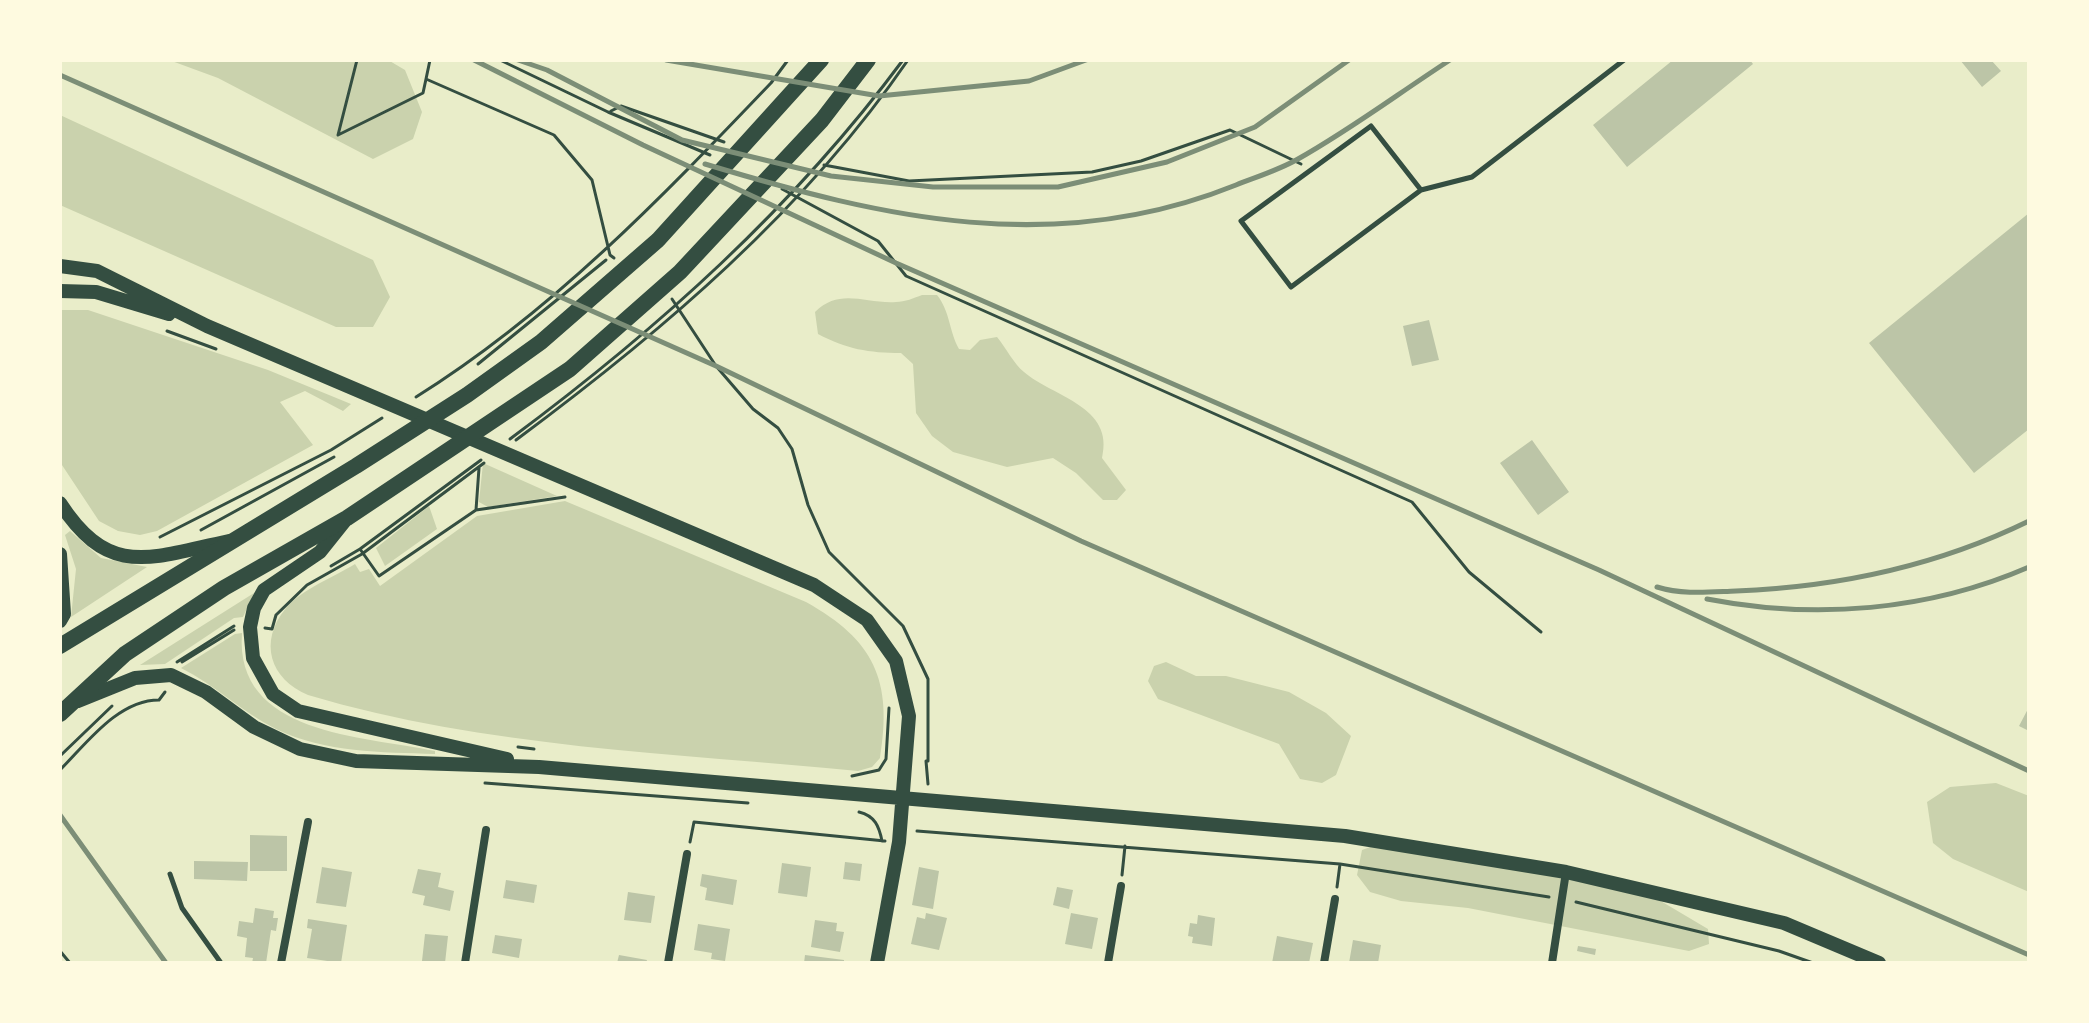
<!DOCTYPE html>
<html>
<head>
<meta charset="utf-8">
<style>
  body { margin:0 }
  #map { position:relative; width:2089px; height:1023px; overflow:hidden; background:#e9edc9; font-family:"Sofia Sans Condensed",sans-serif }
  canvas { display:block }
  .frame { position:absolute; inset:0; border:62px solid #fefae0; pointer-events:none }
</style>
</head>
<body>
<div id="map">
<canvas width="2089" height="1023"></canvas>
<div class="frame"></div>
</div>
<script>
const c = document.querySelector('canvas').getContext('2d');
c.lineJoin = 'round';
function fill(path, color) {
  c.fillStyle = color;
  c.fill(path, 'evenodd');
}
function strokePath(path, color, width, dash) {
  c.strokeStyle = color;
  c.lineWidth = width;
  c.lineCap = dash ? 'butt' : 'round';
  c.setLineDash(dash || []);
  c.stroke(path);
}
fill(new Path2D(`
  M 169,60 L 388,60 L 405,70 L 422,112 L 413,139 L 373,159 L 218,78 Z
  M 60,115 L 373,260 L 390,297 L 373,327 L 336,327 L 60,205 Z
  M 922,295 L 937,295 C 950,311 949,331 959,349 L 970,350 L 980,340 L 997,337 C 1006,348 1014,364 1024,372 C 1053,397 1115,406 1102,458 L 1126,490 L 1117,500 L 1103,500 L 1076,473 L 1053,458 L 1007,467 L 953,452 L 932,436 L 916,413 L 913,364 L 901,353 C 869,353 846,349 818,334 L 815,312 C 840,287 865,304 896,302 C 905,302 914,298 922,295 Z
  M 61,310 L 88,310 L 268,370 L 351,404 L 343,411 L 305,391 L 280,402 L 313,445 L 157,531 L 140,535 L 118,531 L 99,521 L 60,462 Z
  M 483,463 L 557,496 L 488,507 L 479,502 Z
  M 565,501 L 806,602 C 874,640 893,680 880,758 L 872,767 L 858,771 C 674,753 486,748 308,695 C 270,679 258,642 286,608 C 302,589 334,577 355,564 L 360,572 L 369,569 L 380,586 L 477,516 Z
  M 429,506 L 437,529 L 385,566 L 376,548 Z
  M 70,531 L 101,558 L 147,567 L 71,617 L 76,569 L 65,535 Z
  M 254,593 L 243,617 L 234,618 L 165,664 L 140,665 Z
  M 242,633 C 234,735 363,736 435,751 L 435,754 C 381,752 326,753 276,729 C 242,712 215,685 181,668 L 235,634 Z
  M 1166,662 L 1196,676 L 1226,676 L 1289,692 L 1326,713 L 1351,736 L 1336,775 L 1322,783 L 1300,779 L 1279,744 L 1158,699 L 1148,681 L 1154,666 Z
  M 1996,783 L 2029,796 L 2029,892 L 1953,859 L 1933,843 L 1927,802 L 1950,787 Z
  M 1381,843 L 1632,884 L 1708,929 L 1709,944 L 1689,951 L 1468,908 L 1401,901 L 1370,892 L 1357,875 L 1362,850 Z`), '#cad2ad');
fill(new Path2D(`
  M 1673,60 L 1750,60 L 1753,64 L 1627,167 L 1593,125 Z
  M 1960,60 L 1991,60 L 2001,71 L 1982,87 Z
  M 2029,213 L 2029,429 L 1974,473 L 1869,343 Z
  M 1429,320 L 1439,360 L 1412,366 L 1403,326 Z
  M 1532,440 L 1569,492 L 1538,515 L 1500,463 Z
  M 2029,707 L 2029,731 L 2019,726 Z
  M 250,835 L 287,836 L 287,871 L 250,871 Z
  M 194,861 L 248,862 L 247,881 L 194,879 Z
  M 845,862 L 862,864 L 860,881 L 843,879 Z
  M 782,863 L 811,867 L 807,897 L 778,893 Z
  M 322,867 L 352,872 L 346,907 L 316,903 Z
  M 919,867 L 939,871 L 933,909 L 912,905 Z
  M 418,869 L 441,873 L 438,887 L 454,891 L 450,911 L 423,905 L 425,896 L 412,893 Z
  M 702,874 L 737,880 L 733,905 L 705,900 L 707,888 L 700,886 Z
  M 506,880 L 537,885 L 534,903 L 503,898 Z
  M 1057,887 L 1073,890 L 1069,909 L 1053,905 Z
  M 628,892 L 655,896 L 651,923 L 624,920 Z
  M 255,908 L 274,911 L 273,918 L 278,918 L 276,931 L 271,930 L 266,963 L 252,963 L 253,958 L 245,957 L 247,938 L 237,936 L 239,921 L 253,923 Z
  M 926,913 L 947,918 L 939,950 L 911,944 L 917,917 L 925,919 Z
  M 1071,913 L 1098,918 L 1092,949 L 1065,944 Z
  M 1198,915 L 1215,918 L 1212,946 L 1192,943 L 1193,937 L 1188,936 L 1190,923 L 1197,924 Z
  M 308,919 L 347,925 L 341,963 L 307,958 L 312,929 L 307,928 Z
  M 815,920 L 837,923 L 836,931 L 844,932 L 840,952 L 811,947 Z
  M 698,924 L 730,929 L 725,961 L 711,959 L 712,953 L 694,950 Z
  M 425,934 L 448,936 L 445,963 L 422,961 Z
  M 495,935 L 522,939 L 519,958 L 492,953 Z
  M 1277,936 L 1313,943 L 1309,963 L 1272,963 Z
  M 1353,940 L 1381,945 L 1378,963 L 1349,963 Z
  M 1578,946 L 1596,949 L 1595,955 L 1577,951 Z
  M 619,955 L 647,960 L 646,963 L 617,963 Z
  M 805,955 L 844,960 L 844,963 L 804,963 Z`), '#bcc5a7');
strokePath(new Path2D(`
  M 430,60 L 426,79 L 554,135 L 592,180 L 610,255 L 614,258
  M 500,60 L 608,112 L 710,155
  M 611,111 L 621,106 L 724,142
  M 338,135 L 423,93 L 426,79
  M 338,135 L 357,60
  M 824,165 L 909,181 L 1092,172 L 1141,161 L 1230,130 L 1301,164
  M 782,189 L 878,241 L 906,276 L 1412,502 L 1469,572 L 1541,632
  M 672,299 L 716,366 L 753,409 L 778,428 L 792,449 L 808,505 L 829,552 L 903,626 L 928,679 L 928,761
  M 167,331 L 216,349
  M 478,364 L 606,260
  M 416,397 C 552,312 661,198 771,83 L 788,60
  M 510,439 C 658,329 793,208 903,60
  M 516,440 C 663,331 804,211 908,60
  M 479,468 L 476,510 L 565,497
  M 201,530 L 334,457
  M 160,537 L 331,450 L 382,418
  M 360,549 L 379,576 L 476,510
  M 331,566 L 360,549 L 481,460
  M 265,628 L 272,629 L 276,615 L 307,585 L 362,554 L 484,463
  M 177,662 L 234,626
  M 182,662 L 234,630
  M 518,747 L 534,749
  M 60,756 L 112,706
  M 926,761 L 928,784
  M 60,770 C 87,743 118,700 159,700 L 165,692
  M 852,776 L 879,770 L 886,759 L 889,708
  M 485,783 L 748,803
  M 859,812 C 875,816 879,826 882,841
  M 917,831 L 1340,864 L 1549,897
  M 690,842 L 694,822 L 885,841
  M 1122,875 L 1125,846
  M 1337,887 L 1340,864
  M 1576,902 L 1779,951 L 1813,963
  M 60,951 L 70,963`), '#344e41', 3);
strokePath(new Path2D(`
  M 1421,190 L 1371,126 L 1241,221 L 1291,287 L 1421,190 L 1472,177 L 1624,60
  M 170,874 L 182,908 L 221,963`), '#344e41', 5);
strokePath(new Path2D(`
  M 281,963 L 308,822
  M 465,963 L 486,830
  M 668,963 L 687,854
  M 1108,963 L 1121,886
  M 1324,963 L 1335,899
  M 1552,963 L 1566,872`), '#344e41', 8);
strokePath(new Path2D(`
  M 60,266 L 97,271 L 207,326 L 814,585 L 867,620 L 896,661 L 909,716 L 899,842 L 877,963
  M 60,291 L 96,292 L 169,314
  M 60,503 C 110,580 152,557 229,541
  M 344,522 L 320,552 L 264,590 L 254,608 L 250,627 L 253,658 L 273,694 L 298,711 L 507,759
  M 60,554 L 64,614 L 60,621
  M 78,701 L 135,678 L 171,675 L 206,692 L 254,727 L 300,749 L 356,761 L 539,767 L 1345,836 L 1566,872 L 1784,923 L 1879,963`), '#344e41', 14);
strokePath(new Path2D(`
  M 60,646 L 356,466 L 467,395 L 541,342 L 658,240 L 821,60
  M 60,714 L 125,654 L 224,588 L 347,518 L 570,369 L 680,272 L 822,120 L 868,60`), '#344e41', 16);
strokePath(new Path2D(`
  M 474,60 L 643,145 L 896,263 L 1599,570 L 2029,771
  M 518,60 L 547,70 L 682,140 L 831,176 L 933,187 L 1058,187 L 1167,162 L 1255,127 L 1349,60
  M 666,60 L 879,96 L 1029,81 L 1086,60
  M 60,75 L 716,366 L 1081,541 L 2029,955
  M 705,164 C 884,218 1055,258 1236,185 C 1256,177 1279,170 1298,159 C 1350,130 1399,93 1450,60
  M 1657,587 C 1683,595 1709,592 1736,591 C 1838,587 1937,566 2029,521
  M 1707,599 C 1815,620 1928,611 2029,567
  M 60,815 L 166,963`), '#7c8e77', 5);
</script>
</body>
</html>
